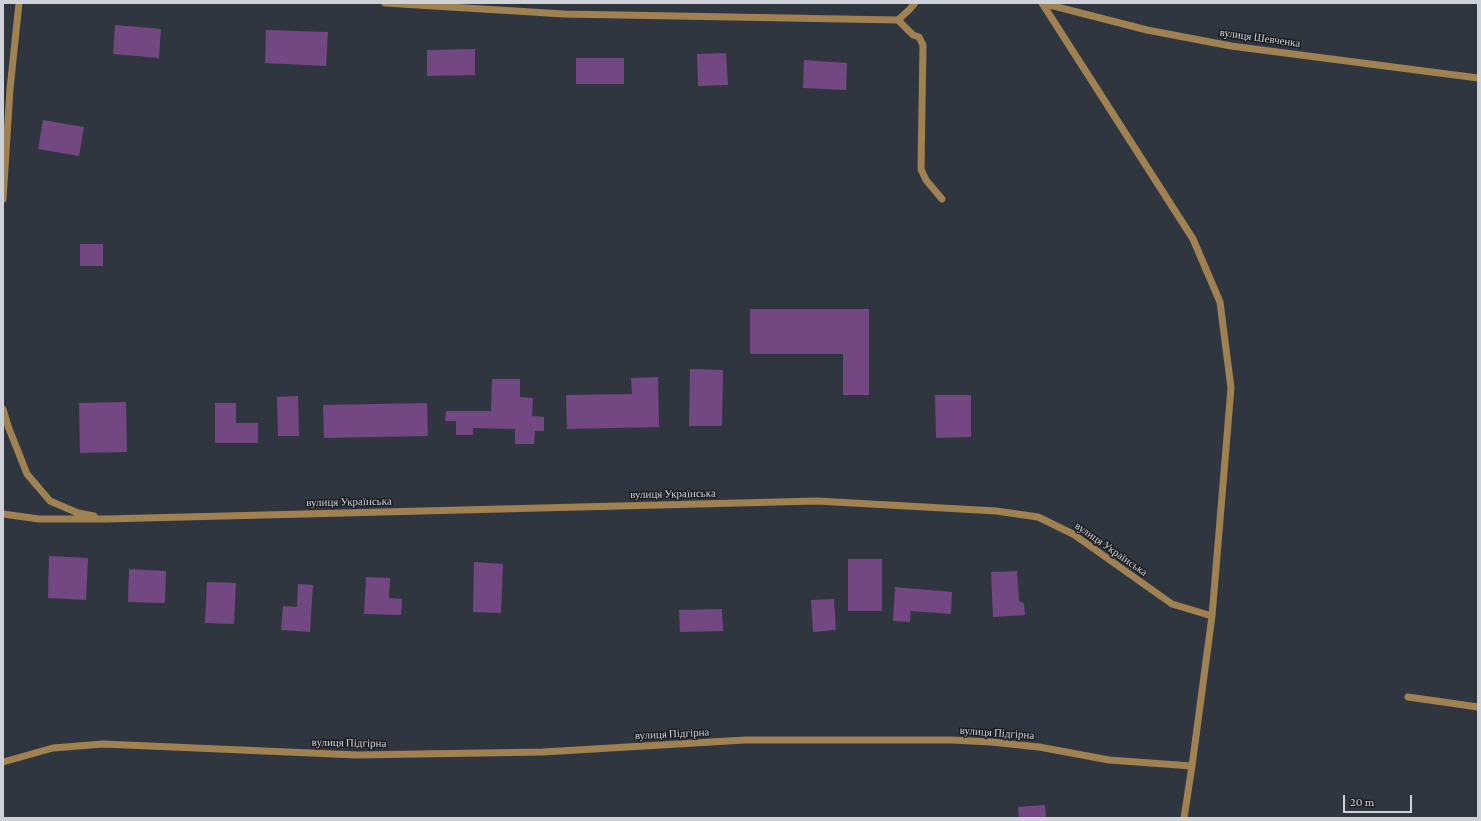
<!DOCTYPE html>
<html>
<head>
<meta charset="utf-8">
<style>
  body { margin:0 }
  #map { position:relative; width:1481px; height:821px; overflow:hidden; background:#30363f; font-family:"Crimson Pro",serif }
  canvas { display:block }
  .frame { position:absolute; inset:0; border:4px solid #ced1d7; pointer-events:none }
  .scale { position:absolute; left:1343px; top:795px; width:69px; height:18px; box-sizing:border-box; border:2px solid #ced1d7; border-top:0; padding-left:5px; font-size:12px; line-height:14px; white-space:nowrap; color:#ced1d7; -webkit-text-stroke:3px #1b1d22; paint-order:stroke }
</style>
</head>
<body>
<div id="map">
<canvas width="1481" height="821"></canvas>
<div class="frame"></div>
<div class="scale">20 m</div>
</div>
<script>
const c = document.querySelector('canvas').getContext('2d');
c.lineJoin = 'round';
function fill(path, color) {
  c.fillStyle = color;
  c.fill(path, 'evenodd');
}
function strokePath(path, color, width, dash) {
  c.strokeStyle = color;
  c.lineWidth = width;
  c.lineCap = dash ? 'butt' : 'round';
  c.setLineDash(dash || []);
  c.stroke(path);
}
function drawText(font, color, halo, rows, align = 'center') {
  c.font = font + ' "Crimson Pro",serif';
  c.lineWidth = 3;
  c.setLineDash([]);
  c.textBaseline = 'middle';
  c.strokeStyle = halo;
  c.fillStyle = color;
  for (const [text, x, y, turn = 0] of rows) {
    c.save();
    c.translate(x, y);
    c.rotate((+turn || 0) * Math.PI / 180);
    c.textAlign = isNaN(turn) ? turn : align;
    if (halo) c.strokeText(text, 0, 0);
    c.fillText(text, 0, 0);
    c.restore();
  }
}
fill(new Path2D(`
  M 115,25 L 161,29 L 159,58 L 113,54 Z
  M 266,30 L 328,32 L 326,66 L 265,63 Z
  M 475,49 L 475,75 L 427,76 L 427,50 Z
  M 726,53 L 728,85 L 698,86 L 697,54 Z
  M 576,58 L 624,58 L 624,84 L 576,84 Z
  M 804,60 L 847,63 L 846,90 L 803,88 Z
  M 43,120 L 84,127 L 79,156 L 38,149 Z
  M 80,244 L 103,244 L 103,266 L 80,266 Z
  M 750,309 L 869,309 L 869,395 L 843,395 L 843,354 L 750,354 Z
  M 690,369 L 723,370 L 722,426 L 689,426 Z
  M 658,377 L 659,427 L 567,429 L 566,395 L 632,394 L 631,378 Z
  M 492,379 L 520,379 L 520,397 L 533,398 L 532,416 L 544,417 L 544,431 L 535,431 L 534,444 L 515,444 L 515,429 L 473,428 L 473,435 L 456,435 L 456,421 L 445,421 L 446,411 L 491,411 Z
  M 935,395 L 971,395 L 971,437 L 936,438 Z
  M 298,396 L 299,436 L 278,436 L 277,397 Z
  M 126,402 L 127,452 L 80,453 L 79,403 Z
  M 215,403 L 236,403 L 236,423 L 258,423 L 258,443 L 215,443 Z
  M 427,403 L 428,436 L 324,438 L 323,405 Z
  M 49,556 L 88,558 L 86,600 L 48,598 Z
  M 848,559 L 882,559 L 882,611 L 848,611 Z
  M 474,562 L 503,564 L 501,613 L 473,612 Z
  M 129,569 L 166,571 L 165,603 L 128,602 Z
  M 1017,571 L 1019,601 L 1024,603 L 1025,615 L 993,617 L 991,572 Z
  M 366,577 L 390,578 L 389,598 L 402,599 L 401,615 L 364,614 Z
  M 207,582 L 236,583 L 234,624 L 205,623 Z
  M 298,584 L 313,585 L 310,632 L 281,630 L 283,606 L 297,607 Z
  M 895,587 L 952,592 L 951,614 L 911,611 L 910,622 L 893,621 Z
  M 834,599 L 836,630 L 813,632 L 811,600 Z
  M 722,609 L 723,631 L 680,632 L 679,610 Z
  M 1045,805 L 1046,818 L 1019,818 L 1018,807 Z`), '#734782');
strokePath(new Path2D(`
  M 385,3 L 564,14 L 898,20 L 909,10 L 915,3
  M 1042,3 L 1147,30 L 1231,46 L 1478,78
  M 898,20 L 913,35 L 919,37 L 923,45 L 921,169 L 926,180 L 942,199
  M 3,199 L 10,89 L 19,3
  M 3,409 L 8,426 L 27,474 L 50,501 L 78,513 L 94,516
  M 3,514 L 39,519 L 106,519 L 817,501 L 996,511 L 1038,517 L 1073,534 L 1172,604 L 1212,616
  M 1408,697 L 1478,707
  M 3,762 L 53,748 L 103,744 L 357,755 L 543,752 L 745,740 L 952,740 L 991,742 L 1039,747 L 1109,760 L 1192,766 L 1212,616 L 1231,388 L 1220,302 L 1193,239 L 1042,3
  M 1184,818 L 1192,766`), '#9f8152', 7);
drawText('11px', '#ced1d7', '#1b1d22', [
  ["вулиця Шевченка",1260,38,8],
  ["вулиця Українська",673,494,-1],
  ["вулиця Українська",349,502,-1],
  ["вулиця Українська",1111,549,35],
  ["вулиця Підгірна",997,733,4],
  ["вулиця Підгірна",672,734,-3],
  ["вулиця Підгірна",349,743,1]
]);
</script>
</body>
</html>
